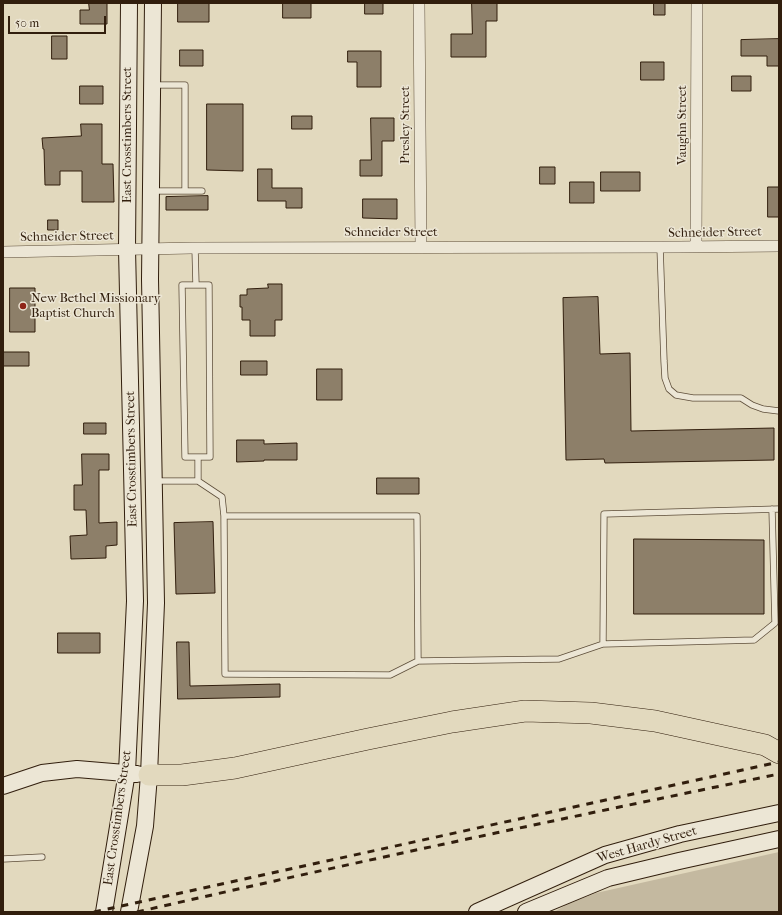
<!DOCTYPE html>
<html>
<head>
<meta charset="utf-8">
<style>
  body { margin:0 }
  #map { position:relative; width:782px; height:915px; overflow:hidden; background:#e2d9be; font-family:"IM FELL French Canon",serif }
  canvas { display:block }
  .frame { position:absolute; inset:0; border:4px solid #311e0d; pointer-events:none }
  .scale { position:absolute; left:8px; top:16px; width:98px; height:18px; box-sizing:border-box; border:2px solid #311e0d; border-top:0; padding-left:5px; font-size:12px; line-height:14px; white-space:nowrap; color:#311e0d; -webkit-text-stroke:3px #ece6d5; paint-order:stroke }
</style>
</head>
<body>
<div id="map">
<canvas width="782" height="915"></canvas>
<div class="frame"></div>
<div class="scale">50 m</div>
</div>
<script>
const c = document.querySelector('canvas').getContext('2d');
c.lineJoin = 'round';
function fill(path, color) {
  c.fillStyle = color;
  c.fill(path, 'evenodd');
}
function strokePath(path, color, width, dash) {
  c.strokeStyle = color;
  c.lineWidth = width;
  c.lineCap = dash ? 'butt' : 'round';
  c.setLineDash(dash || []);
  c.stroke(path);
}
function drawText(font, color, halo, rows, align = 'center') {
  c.font = font + ' "IM FELL French Canon",serif';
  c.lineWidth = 3;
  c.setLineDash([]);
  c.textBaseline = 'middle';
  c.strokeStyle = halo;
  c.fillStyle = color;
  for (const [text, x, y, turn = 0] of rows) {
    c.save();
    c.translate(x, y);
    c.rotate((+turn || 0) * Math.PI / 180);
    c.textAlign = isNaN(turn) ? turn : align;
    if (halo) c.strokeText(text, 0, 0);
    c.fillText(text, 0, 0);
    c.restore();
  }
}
fill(new Path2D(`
  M 779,852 L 779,912 L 554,912 L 566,905 L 596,893 Z`), '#c4b9a0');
const building = new Path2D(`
  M 89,3 L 107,3 L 107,24 L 80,24 L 80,10 L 89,10 Z
  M 178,3 L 209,3 L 209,22 L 178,22 Z
  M 283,3 L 311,3 L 311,18 L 283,18 Z
  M 365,3 L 383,3 L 383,14 L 365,14 Z
  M 472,3 L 497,3 L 497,21 L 486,21 L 486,57 L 451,57 L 451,34 L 472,34 Z
  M 654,3 L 665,3 L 665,15 L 654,15 Z
  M 52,36 L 67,36 L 67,59 L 52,59 Z
  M 779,39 L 779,66 L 767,66 L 767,56 L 741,56 L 741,40 Z
  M 180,50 L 203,50 L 203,66 L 180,66 Z
  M 348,51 L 381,51 L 381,87 L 357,87 L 357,62 L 348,62 Z
  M 641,62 L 664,62 L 664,80 L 641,80 Z
  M 732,76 L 751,76 L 751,91 L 732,91 Z
  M 80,86 L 103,86 L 103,104 L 80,104 Z
  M 207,104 L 243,104 L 243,171 L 207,170 Z
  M 292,116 L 312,116 L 312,129 L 292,129 Z
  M 371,118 L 394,118 L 394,141 L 382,141 L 382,176 L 360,176 L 360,160 L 371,160 Z
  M 81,124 L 102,124 L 102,164 L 113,164 L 114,202 L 82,202 L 82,171 L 60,171 L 60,185 L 45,185 L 44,149 L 43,149 L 42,138 L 81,136 Z
  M 540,167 L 555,167 L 555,184 L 540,184 Z
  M 258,169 L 272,169 L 272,188 L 302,188 L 302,208 L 286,208 L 286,201 L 258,201 Z
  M 601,172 L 640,172 L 640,191 L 601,191 Z
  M 570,182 L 594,182 L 594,203 L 570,203 Z
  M 768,187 L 779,187 L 779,217 L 768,217 Z
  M 208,196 L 208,210 L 166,210 L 166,197 Z
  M 363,199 L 397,199 L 397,219 L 363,218 Z
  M 48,220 L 58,220 L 58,230 L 48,230 Z
  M 268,284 L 282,284 L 282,320 L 275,320 L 275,336 L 250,336 L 250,320 L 242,320 L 242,307 L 240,307 L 240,295 L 247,295 L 247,289 L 268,288 Z
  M 10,288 L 35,288 L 35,332 L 10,332 Z
  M 598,297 L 600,354 L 630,353 L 631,431 L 774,428 L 774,460 L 605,463 L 604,459 L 566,460 L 563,298 Z
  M 3,352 L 29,352 L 29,366 L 3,366 Z
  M 241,361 L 267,361 L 267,375 L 241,375 Z
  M 317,369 L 342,369 L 342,400 L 317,400 Z
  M 84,423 L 106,423 L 106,434 L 84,434 Z
  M 237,440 L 264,440 L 264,444 L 297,443 L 297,460 L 264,460 L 264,461 L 237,462 Z
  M 82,454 L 109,454 L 109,470 L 99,470 L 99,523 L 117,522 L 117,545 L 106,546 L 106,558 L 71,559 L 70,536 L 87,535 L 86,510 L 74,510 L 74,485 L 82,485 Z
  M 377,478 L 419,478 L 419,494 L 377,494 Z
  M 213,522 L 215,593 L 176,594 L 174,523 Z
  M 634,539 L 764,540 L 764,614 L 634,614 Z
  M 58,633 L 100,633 L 100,653 L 58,653 Z
  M 177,642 L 189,642 L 190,686 L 280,684 L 280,697 L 178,699 Z`);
fill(building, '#8d7f69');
strokePath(building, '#311e0d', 1);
const lane = new Path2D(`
  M 153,85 L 185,85 L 185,191
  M 153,191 L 202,191
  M 660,247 L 664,361 L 665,378 L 669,389 L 676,395 L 693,398 L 741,398 L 752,405 L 763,409 L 779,411
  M 195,248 L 196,285
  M 198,457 L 210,457 L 209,285 L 182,285 L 185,457 L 198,457 L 198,481
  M 156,481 L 198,481 L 222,497 L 224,516 L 225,674 L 390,675 L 418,661 L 559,659 L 603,644 L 604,514 L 779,509
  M 224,516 L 417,516 L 418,661
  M 603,644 L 754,640 L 775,623 L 772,509
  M 3,859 L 42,857`);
const street = new Path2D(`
  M 419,3 L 421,247
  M 696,247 L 697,3
  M 3,252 L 192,248 L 679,247 L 779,246`);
const secondary = new Path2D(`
  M 3,786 L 42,773 L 77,769 L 137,774
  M 104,912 L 127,772 L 135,601 L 127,249 L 129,3
  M 129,912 L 145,826 L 149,775 L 156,603 L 150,279 L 153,3
  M 477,912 L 605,855 L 680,834 L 779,813
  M 526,912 L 608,878 L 679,861 L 779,839`);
const highway = new Path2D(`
  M 149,775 L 182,775 L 235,768 L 368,739 L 452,722 L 525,711 L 591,713 L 655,721 L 765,745 L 779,753`);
strokePath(lane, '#5d4d39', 7);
strokePath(street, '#5d4d39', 12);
strokePath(secondary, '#311e0d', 18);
strokePath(highway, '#311e0d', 22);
strokePath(lane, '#ece6d5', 5.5);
strokePath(street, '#ece6d5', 11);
strokePath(secondary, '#ece6d5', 16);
strokePath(highway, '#e2d9be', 21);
strokePath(new Path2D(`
  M 94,912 L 779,762
  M 137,912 C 350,863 565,818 779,774`), '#311e0d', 3, [7, 7]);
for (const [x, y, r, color] of [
  [23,306,4,"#8f2418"]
]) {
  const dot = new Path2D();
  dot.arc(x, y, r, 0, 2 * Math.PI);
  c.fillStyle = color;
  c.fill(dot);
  strokePath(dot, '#ece6d5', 1.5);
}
drawText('13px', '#311e0d', '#ece6d5', [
  ["Presley Street",406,125,-90],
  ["Vaughn Street",683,125,-90],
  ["East Crosstimbers Street",128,135,-90],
  ["Schneider Street",391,233],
  ["Schneider Street",715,233,-1],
  ["Schneider Street",67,237,-1],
  ["East Crosstimbers Street",132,459,-91],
  ["East Crosstimbers Street",118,818,-82],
  ["West Hardy Street",647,845,-16]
]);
drawText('13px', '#311e0d', '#ece6d5', [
  ["New Bethel Missionary",31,299],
  ["Baptist Church",31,314]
], 'left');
</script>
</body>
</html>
